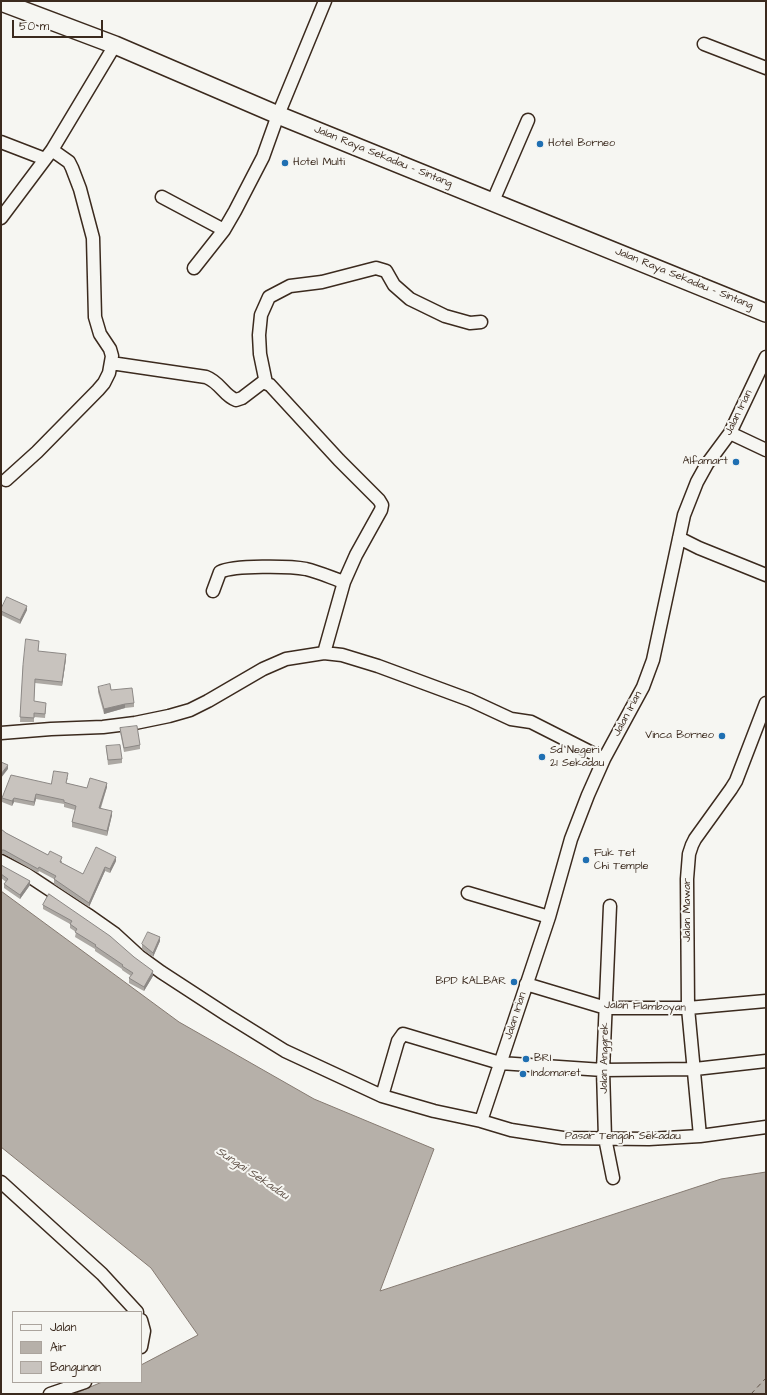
<!DOCTYPE html>
<html>
<head>
<meta charset="utf-8">
<style>
  body { margin:0 }
  #map { position:relative; width:767px; height:1395px; overflow:hidden; background:#f6f6f2; font-family:"Architects Daughter",sans-serif }
  canvas { display:block }
  .frame { position:absolute; inset:0; border:2px solid #3b2a1e; pointer-events:none }
  .legend { position:absolute; left:12px; top:1311px; width:130px; height:72px; box-sizing:border-box; background:#f6f6f2; border:1px solid #aba49d; margin:0; padding:5px 7px; list-style:none; font-size:12px; color:#3b2a1e }
  .legend li { display:flex; align-items:center; gap:8px; height:20px }
  .legend b { width:20px; border:1px solid #aba49d }
  .scale { position:absolute; left:12px; top:20px; width:91px; height:18px; box-sizing:border-box; border:2px solid #3b2a1e; border-top:0; padding-left:5px; font-size:12px; line-height:14px; white-space:nowrap; color:#3b2a1e; -webkit-text-stroke:3px #f6f6f2; paint-order:stroke }
</style>
</head>
<body>
<div id="map">
<canvas width="767" height="1395"></canvas>
<div class="frame"></div>
<ul class="legend">
<li><b style="height:5px;background:#f6f6f2"></b>Jalan</li>
<li><b style="height:11px;background:#b6b0a9"></b>Air</li>
<li><b style="height:11px;background:#c8c3be"></b>Bangunan</li>
</ul>
<div class="scale">50 m</div>
</div>
<script>
const c = document.querySelector('canvas').getContext('2d');
c.lineJoin = 'round';
function fill(path, color) {
  c.fillStyle = color;
  c.fill(path, 'evenodd');
}
function strokePath(path, color, width, dash) {
  c.strokeStyle = color;
  c.lineWidth = width;
  c.lineCap = dash ? 'butt' : 'round';
  c.setLineDash(dash || []);
  c.stroke(path);
}
function drawText(font, color, halo, rows, align = 'center') {
  c.font = font + ' "Architects Daughter",sans-serif';
  c.lineWidth = 4;
  c.setLineDash([]);
  c.textBaseline = 'middle';
  c.strokeStyle = halo;
  c.fillStyle = color;
  for (const [text, x, y, turn = 0] of rows) {
    c.save();
    c.translate(x, y);
    c.rotate((+turn || 0) * Math.PI / 180);
    c.textAlign = isNaN(turn) ? turn : align;
    if (halo) c.strokeText(text, 0, 0);
    c.fillText(text, 0, 0);
    c.restore();
  }
}
const water = new Path2D(`
  M 1,891 L 179,1022 L 314,1099 L 434,1149 L 380,1291 L 721,1179 L 766,1172 L 766,1394 L 74,1394 L 102,1382 L 141,1382 L 141,1365 L 198,1335 L 151,1268 L 1,1147 Z`);
fill(water, '#b6b0a9');
strokePath(water, '#857a71', 1);
strokePath(new Path2D(`
  M 751,1394 L 766,1378`), '#605248', 1, [5, 4]);
const minor = new Path2D(`
  M 704,44 L 766,68
  M 1,142 L 45,159
  M 162,197 L 224,230
  M 493,201 L 528,120
  M 1,218 L 52,150 L 115,45
  M 194,268 L 224,230 L 235,211 L 263,157 L 278,115 L 325,1
  M 111,363 L 206,377 C 220,382 224,396 236,400 L 242,398 L 263,382 L 270,385 L 339,460 L 379,500 L 382,505 L 381,510 L 356,555 L 344,582 L 324,653
  M 266,383 L 260,354 L 259,335 L 261,315 L 269,297 L 290,286 L 322,282 L 376,268 L 386,271 L 394,285 L 410,299 L 445,316 L 470,323 L 481,322
  M 730,433 L 766,450
  M 6,480 L 37,452 L 98,390 L 104,383 L 109,373 L 112,356 L 110,349 L 100,334 L 95,317 L 93,238 L 80,189 L 72,168 L 69,162 L 52,150
  M 679,538 L 699,548 L 766,575
  M 213,591 L 220,572 C 233,565 291,566 306,569 C 319,572 332,578 344,582
  M 1,733 L 51,729 L 103,727 L 135,723 L 169,716 L 190,710 L 208,701 L 263,669 L 286,659 L 324,653 L 342,655 L 378,666 L 470,700 L 511,719 L 531,722 L 604,759
  M 1,861 L 26,874 L 88,915 L 115,934 L 139,956 L 161,972 L 227,1015 L 285,1051 L 382,1096 L 434,1111 L 481,1121 L 511,1130 L 563,1138 L 649,1139 L 700,1136 L 766,1127
  M 468,893 L 549,917
  M 610,906 L 603,1070 L 605,1138 L 613,1178
  M 526,984 L 606,1008 L 688,1008 L 766,1001
  M 382,1096 L 398,1041 L 403,1034 L 500,1063 L 603,1070 L 695,1069 L 766,1061
  M 481,1121 L 549,917 L 571,839 L 588,795 L 604,759 L 643,687 L 653,660 L 684,515 L 697,482 L 707,464 L 730,433 L 766,357
  M 700,1136 L 688,1008 L 687,879 L 689,854 L 692,845 L 695,839 L 731,789 L 736,781 L 766,703
  M 1,1182 L 102,1274 L 137,1312
  M 141,1320 L 144,1331 L 141,1347
  M 50,1394 L 85,1382`);
const highway = new Path2D(`
  M 1,2 L 115,45 L 278,115 L 766,313`);
strokePath(minor, '#3b2a1e', 15);
strokePath(highway, '#3b2a1e', 20);
strokePath(minor, '#f6f6f2', 12);
strokePath(highway, '#f6f6f2', 17);
fill(new Path2D(`
  M 1,609 L 27,610 L 20,624 L 1,615 Z
  M 39,645 L 38,651 L 66,659 L 62,686 L 35,683 L 34,701 L 46,707 L 45,718 L 34,717 L 34,722 L 20,722 L 23,665 Z
  M 98,687 L 111,690 L 134,703 L 134,707 L 125,708 L 104,714 L 98,692 Z
  M 120,728 L 140,745 L 140,749 L 124,752 L 120,732 Z
  M 106,746 L 122,759 L 122,763 L 108,765 Z
  M 68,778 L 66,783 L 87,788 L 107,787 L 101,808 L 112,815 L 107,836 L 72,827 L 72,822 L 75,810 L 64,807 L 64,804 L 36,799 L 34,806 L 14,802 L 12,806 L 2,802 L 2,798 L 51,784 Z
  M 1,829 L 6,833 L 48,855 L 62,861 L 62,863 L 83,874 L 116,861 L 110,873 L 105,871 L 89,907 L 54,884 L 54,879 L 39,871 L 38,873 L 4,854 L 1,854 Z
  M 1,865 L 30,885 L 20,899 L 4,888 L 4,884 L 6,882 L 1,878 Z
  M 49,894 L 153,976 L 144,991 L 129,983 L 129,978 L 131,976 L 122,970 L 122,969 L 95,951 L 95,949 L 75,937 L 76,932 L 70,928 L 70,924 L 43,909 L 43,905 Z
  M 160,941 L 153,957 L 142,949 L 142,944 Z`), '#aca8a3');
fill(new Path2D(`
  M 27,606 L 27,610 L 20,624 L 20,620 Z
  M 66,654 L 66,659 L 62,686 L 62,682 Z
  M 125,704 L 125,708 L 104,714 L 104,709 Z
  M 8,765 L 8,769 L 1,778 L 1,774 Z
  M 107,783 L 107,787 L 99,812 L 99,808 Z
  M 36,794 L 36,799 L 34,806 L 34,802 Z
  M 14,798 L 14,802 L 12,806 L 12,801 Z
  M 112,811 L 112,815 L 107,836 L 107,831 Z
  M 116,857 L 116,861 L 110,873 L 110,869 Z
  M 105,867 L 105,871 L 89,907 L 89,903 Z
  M 30,881 L 30,885 L 20,899 L 20,895 Z
  M 160,937 L 160,941 L 153,957 L 153,953 Z
  M 153,971 L 153,976 L 144,991 L 144,987 Z`), '#8c8885');
const building = new Path2D(`
  M 7,597 L 27,606 L 20,620 L 1,611 L 1,609 Z
  M 26,639 L 39,641 L 38,651 L 66,654 L 62,682 L 35,679 L 34,701 L 46,703 L 45,714 L 34,713 L 34,718 L 20,717 L 23,665 Z
  M 110,684 L 111,690 L 132,688 L 134,703 L 125,704 L 104,709 L 98,687 Z
  M 137,726 L 140,745 L 124,748 L 120,728 Z
  M 120,745 L 122,759 L 108,760 L 106,746 Z
  M 1,762 L 8,765 L 1,774 Z
  M 54,771 L 68,773 L 66,783 L 87,788 L 90,778 L 107,783 L 99,808 L 112,811 L 107,831 L 72,822 L 76,806 L 64,802 L 64,800 L 36,794 L 34,802 L 14,798 L 12,801 L 2,798 L 11,775 L 51,784 Z
  M 1,829 L 6,833 L 48,855 L 50,851 L 62,857 L 60,862 L 83,874 L 96,847 L 116,857 L 110,869 L 105,867 L 89,903 L 54,879 L 56,876 L 39,867 L 38,869 L 4,850 L 1,850 Z
  M 1,865 L 30,881 L 20,895 L 4,884 L 8,879 L 1,874 Z
  M 49,894 L 110,936 L 134,957 L 153,971 L 144,987 L 129,978 L 133,973 L 122,966 L 123,965 L 95,946 L 96,945 L 75,932 L 77,929 L 70,924 L 72,921 L 43,905 Z
  M 148,932 L 160,937 L 153,953 L 142,944 Z`);
fill(building, '#c8c3be');
strokePath(building, '#8c8885', 1);
for (const [x, y, r, color] of [
  [540,144,4,"#1f6fb2"],
  [285,163,4,"#1f6fb2"],
  [736,462,4,"#1f6fb2"],
  [722,736,4,"#1f6fb2"],
  [542,757,4,"#1f6fb2"],
  [586,860,4,"#1f6fb2"],
  [514,982,4,"#1f6fb2"],
  [526,1059,4,"#1f6fb2"],
  [523,1074,4,"#1f6fb2"]
]) {
  const dot = new Path2D();
  dot.arc(x, y, r, 0, 2 * Math.PI);
  c.fillStyle = color;
  c.fill(dot);
  strokePath(dot, '#f6f6f2', 1.5);
}
drawText('11px', '#3b2a1e', '#f6f6f2', [
  ["Hotel Borneo",548,144],
  ["Hotel Multi",293,163],
  ["Alfamart",728,462,"right"],
  ["Vinca Borneo",714,736,"right"],
  ["Sd Negeri",550,751],
  ["21 Sekadau",550,764],
  ["Fuk Tet",594,854],
  ["Chi Temple",594,867],
  ["BPD KALBAR",506,982,"right"],
  ["BRI",534,1059],
  ["Indomaret",531,1074]
], 'left');
drawText('11px', '#3b2a1e', '#f6f6f2', [
  ["Jalan Raya Sekadau - Sintang",383,157,22],
  ["Jalan Raya Sekadau - Sintang",684,279,22],
  ["Jalan Irian",739,413,-64],
  ["Jalan Irian",628,714,-62],
  ["Jalan Mawar",688,910,-90],
  ["Jalan Flamboyan",645,1007,2],
  ["Jalan Irian",516,1016,-72],
  ["Jalan Anggrek",605,1058,-89],
  ["Pasar Tengah Sekadau",623,1137]
]);
drawText('italic 12px', '#605248', '#f6f6f2', [
  ["Sungai Sekadau",252,1174,34]
]);
</script>
</body>
</html>
